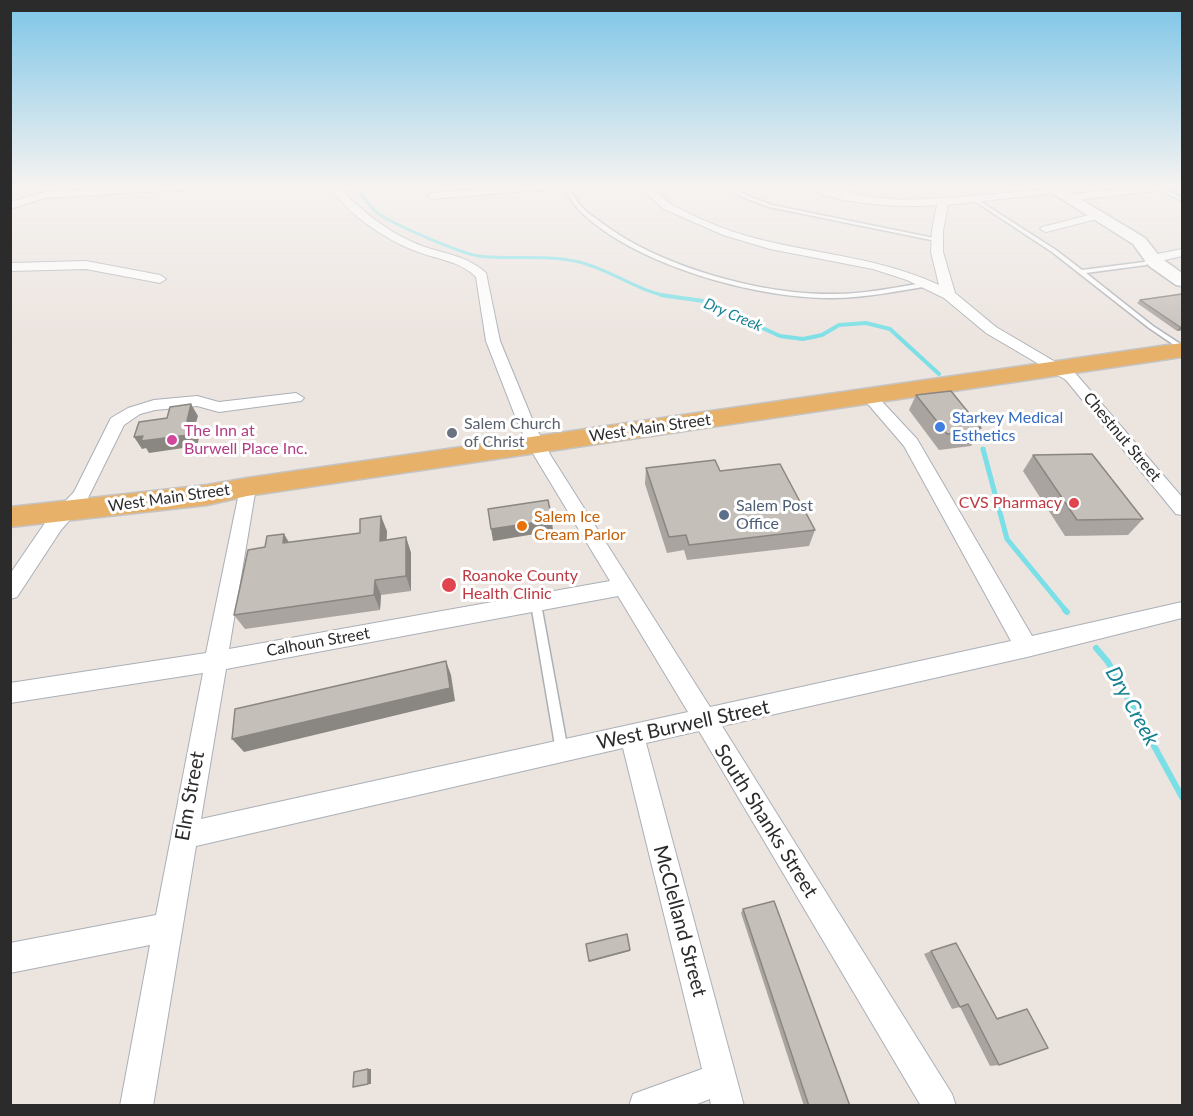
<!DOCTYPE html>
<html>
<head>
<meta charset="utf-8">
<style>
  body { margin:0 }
  #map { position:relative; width:1193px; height:1116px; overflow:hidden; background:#ece4df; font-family:Lato,sans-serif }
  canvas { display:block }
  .frame { position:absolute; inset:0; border:12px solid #2b2b2b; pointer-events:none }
</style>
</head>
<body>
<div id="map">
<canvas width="1193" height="1116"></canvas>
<div class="frame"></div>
</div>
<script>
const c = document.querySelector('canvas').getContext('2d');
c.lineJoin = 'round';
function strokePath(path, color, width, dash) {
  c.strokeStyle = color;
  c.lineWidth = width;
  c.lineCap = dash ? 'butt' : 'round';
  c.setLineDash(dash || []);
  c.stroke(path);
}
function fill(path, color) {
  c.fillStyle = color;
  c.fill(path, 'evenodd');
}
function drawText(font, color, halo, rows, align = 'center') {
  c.font = font + ' Lato,sans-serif';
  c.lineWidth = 6;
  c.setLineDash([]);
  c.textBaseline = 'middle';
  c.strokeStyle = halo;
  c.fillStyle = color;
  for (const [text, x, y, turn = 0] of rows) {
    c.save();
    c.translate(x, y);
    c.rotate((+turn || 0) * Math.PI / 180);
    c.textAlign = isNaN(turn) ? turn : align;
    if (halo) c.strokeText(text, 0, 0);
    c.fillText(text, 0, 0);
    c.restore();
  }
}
strokePath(new Path2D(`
  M 355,186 C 361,194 368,204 375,211 C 387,222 462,254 479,256 C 513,260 545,254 579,262 C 612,270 638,292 672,297`), '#7adfe6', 3);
strokePath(new Path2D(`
  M 661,295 L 703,301 L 780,336 L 803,339 L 822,335 L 839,325 L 866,323 L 890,329 L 939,374`), '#7adfe6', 4);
strokePath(new Path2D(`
  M 983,449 L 1007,539 L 1067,612`), '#7adfe6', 5);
strokePath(new Path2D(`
  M 1065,610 L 1067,612
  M 1096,648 L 1108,662 L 1182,797`), '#7adfe6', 6);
const lane = new Path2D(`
  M 562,186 L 567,186 C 572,194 577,202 583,208 C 587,213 593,216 598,220 C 656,266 760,295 834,294 C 866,294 897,287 929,282 L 932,284 L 929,286 C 897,291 865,298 833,298 C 758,299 637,266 581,212 C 574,205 568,195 562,186 Z
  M 724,186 L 730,186 L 746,195 L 772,205 L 939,239 L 936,241 L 769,207 L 742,197 Z
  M 1153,186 L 1159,186 L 1182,198 L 1182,201 Z
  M 975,198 L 1056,250 L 1082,270 L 1144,262 L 1150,258 L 1154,258 L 1154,260 L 1146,265 L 1086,273 L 1153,326 L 1182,345 L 1182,350 L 1180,349 L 1149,328 L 1052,252 L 973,200 L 973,199 Z
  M 536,600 L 539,601 L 541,604 L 568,751 L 566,755 L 562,756 L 558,755 L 556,751 L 531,604 L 533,601 Z`);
const street = new Path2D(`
  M 138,186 L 202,186 L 197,189 L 45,198 L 10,209 L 10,202 L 45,192 Z
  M 328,186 L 339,186 C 361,212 391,234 422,246 C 445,254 468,256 486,273 L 500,341 L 535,426 L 551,456 L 710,707 L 1011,641 L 904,446 L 861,396 L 869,391 L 874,393 L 917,439 L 1032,636 L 1182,602 L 1182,618 L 1027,657 L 722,726 L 952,1094 L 956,1106 L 921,1106 L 699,731 L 646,743 L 744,1106 L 711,1106 L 710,1099 L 692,1106 L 629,1106 L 633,1094 L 702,1069 L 623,748 L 196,846 L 153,1106 L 120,1106 L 150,945 L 10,973 L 10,943 L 156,915 L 203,673 L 10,703 L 10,683 L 206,653 L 241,483 L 247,481 L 253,483 L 256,487 L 229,649 L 610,581 L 535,457 L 519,426 L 486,341 L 476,277 C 459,260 434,259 413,250 C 381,237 349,214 328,186 ZM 618,596 L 688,712 L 201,819 L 226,669 Z
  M 509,186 L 555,186 L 550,189 L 432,199 L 427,196 L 432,193 Z
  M 638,186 C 655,186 659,197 673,205 C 690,215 712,224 731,231 C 799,254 873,254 939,285 L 931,252 L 932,231 L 937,205 C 904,208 833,205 806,186 L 823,186 L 870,197 L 901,200 L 962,197 L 1058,188 L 1059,190 L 1054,193 L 948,205 L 943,231 L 943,252 L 955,293 L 996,327 L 1076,374 L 1182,497 L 1182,515 L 1176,514 L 1066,380 L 986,333 L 944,298 L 907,280 L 873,269 L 770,249 L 723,235 L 664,209 Z
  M 1143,186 L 1179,186 L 1174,189 L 1067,201 L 1062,198 L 1067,195 Z
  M 1097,213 L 1102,216 L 1101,218 L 1046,232 L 1040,229 L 1042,227 Z
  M 1182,249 L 1182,256 L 1152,263 L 1146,259 L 1148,256 Z
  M 86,261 L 160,275 L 166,279 L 160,283 L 86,269 L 10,271 L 10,263 Z
  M 296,393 L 304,398 L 301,401 L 219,412 L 197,406 L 155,410 L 140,414 L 124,425 L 87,500 L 61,530 L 17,597 L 10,599 L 10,574 L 47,520 L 74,492 L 111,418 L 128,408 L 154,400 L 197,396 L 219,402 Z`);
const secondary = new Path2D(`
  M 1041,186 L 1059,186 L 1145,238 L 1161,258 L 1182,273 L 1182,286 L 1176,285 L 1149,266 L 1133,244 Z`);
const primary = new Path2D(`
  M 1182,343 L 1182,357 L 247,496 L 207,505 L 10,527 L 10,507 L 207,485 L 247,478 Z`);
strokePath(lane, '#abb0b7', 3);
strokePath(street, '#abb0b7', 2);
strokePath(secondary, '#abb0b7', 3);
strokePath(primary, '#c4c4c4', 3);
fill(lane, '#fff');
fill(street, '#fff');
fill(secondary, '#fff');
fill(primary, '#e7b169');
fill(new Path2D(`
  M 1182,294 L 1182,330 L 1177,331 L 1137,303 L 1140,300 Z
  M 916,395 L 981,428 L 971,446 L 939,450 L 909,410 Z
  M 1033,455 L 1143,519 L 1128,535 L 1065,536 L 1023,471 Z
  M 646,468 L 720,471 L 815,530 L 809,546 L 687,560 L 684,550 L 667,553 L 645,484 Z
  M 387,531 L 386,540 L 406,537 L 411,553 L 411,591 L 381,595 L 380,610 L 245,629 L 234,615 L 265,547 L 284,534 L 289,542 L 360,533 Z
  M 743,909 L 850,1106 L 804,1106 L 741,913 Z
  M 931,951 L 997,1018 L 1027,1009 L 999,1065 L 990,1066 L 960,1007 L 952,1009 L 924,954 Z`), '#a9a4a0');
fill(new Path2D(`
  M 1180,327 L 1182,327 L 1182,330 L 1177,331 Z
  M 191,404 L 198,416 L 195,426 L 200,434 L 197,446 L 149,453 L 146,448 L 142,449 L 134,437 L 143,436 L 187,421 Z
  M 381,516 L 387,531 L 386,556 L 380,541 Z
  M 552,520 L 553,531 L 493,541 L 491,529 Z
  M 284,534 L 292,549 L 283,543 Z
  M 406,537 L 411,553 L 411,591 L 406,576 Z
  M 375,580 L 381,595 L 380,610 L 374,595 Z
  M 446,661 L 451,675 L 455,701 L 244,752 L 232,739 Z
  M 630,950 L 630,951 L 589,962 L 589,961 Z
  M 368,1069 L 371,1069 L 371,1084 L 368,1084 Z`), '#8a8682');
const building = new Path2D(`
  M 1182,294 L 1182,327 L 1180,327 L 1140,300 Z
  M 951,391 L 981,428 L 977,428 L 980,431 L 947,434 L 916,395 Z
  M 191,404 L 187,421 L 193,422 L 189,435 L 141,441 L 143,436 L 134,437 L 139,422 L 167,418 L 170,407 Z
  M 1092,454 L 1143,519 L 1077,520 L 1033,455 Z
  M 715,460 L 720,471 L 780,464 L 815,530 L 689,545 L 686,535 L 669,537 L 646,468 Z
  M 548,500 L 552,520 L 491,529 L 488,509 Z
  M 381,516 L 380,541 L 406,537 L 406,576 L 375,580 L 374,595 L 234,615 L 248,550 L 265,547 L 267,536 L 284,534 L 283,543 L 360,533 L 360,519 Z
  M 446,661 L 450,688 L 232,739 L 235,709 Z
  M 774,901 L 850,1106 L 809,1106 L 743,909 Z
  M 627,934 L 630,950 L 589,961 L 586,944 Z
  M 956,943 L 997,1019 L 1027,1009 L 1048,1048 L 999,1065 L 968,1004 L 960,1007 L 931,951 Z
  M 368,1069 L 368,1084 L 353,1087 L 354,1072 Z`);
fill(building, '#c5bfba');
strokePath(building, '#8a8682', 1.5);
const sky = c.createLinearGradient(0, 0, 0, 343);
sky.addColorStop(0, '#7cc5e7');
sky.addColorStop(0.54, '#f6f3f1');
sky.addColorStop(1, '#f6f3f100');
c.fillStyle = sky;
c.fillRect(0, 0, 1193, 343);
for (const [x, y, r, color] of [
  [940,427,6,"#3f7fe0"],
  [452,433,6,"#6b7280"],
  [172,440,6,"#d1479c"],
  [1074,503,6,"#e0444e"],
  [724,515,6,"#5c6f8a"],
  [522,526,6,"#e8710a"],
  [449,585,8,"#e0444e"]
]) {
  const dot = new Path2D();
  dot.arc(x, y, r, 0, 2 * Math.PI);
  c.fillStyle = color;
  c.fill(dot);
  strokePath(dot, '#fff', 2);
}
drawText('italic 15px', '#178194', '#fff', [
  ["Dry Creek",733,315,23]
]);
drawText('16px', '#366cbe', '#fff', [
  ["Starkey Medical",952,418],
  ["Esthetics",952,436]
], 'left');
drawText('16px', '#5b616d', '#fff', [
  ["Salem Church",464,424],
  ["of Christ",464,442]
], 'left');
drawText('16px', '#2b2b2b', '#fff', [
  ["West Main Street",650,428,-8],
  ["Chestnut Street",1122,437,50],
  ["West Main Street",169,498,-8],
  ["Calhoun Street",318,642,-10]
]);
drawText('16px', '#b23c85', '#fff', [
  ["The Inn at",184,431],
  ["Burwell Place Inc.",184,449]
], 'left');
drawText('16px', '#be3a42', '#fff', [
  ["CVS Pharmacy",1062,503],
  ["Roanoke County",462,576,"left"],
  ["Health Clinic",462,594,"left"]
], 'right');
drawText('16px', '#4e5e75', '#fff', [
  ["Salem Post",736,506],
  ["Office",736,524]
], 'left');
drawText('16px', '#c56008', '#fff', [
  ["Salem Ice",534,517],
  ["Cream Parlor",534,535]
], 'left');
drawText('20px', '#2b2b2b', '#fff', [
  ["West Burwell Street",683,725,-12],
  ["Elm Street",190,796,-80],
  ["South Shanks Street",766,821,58],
  ["McClelland Street",680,921,75]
]);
drawText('italic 21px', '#178194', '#fff', [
  ["Dry Creek",1132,706,61]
]);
</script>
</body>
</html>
